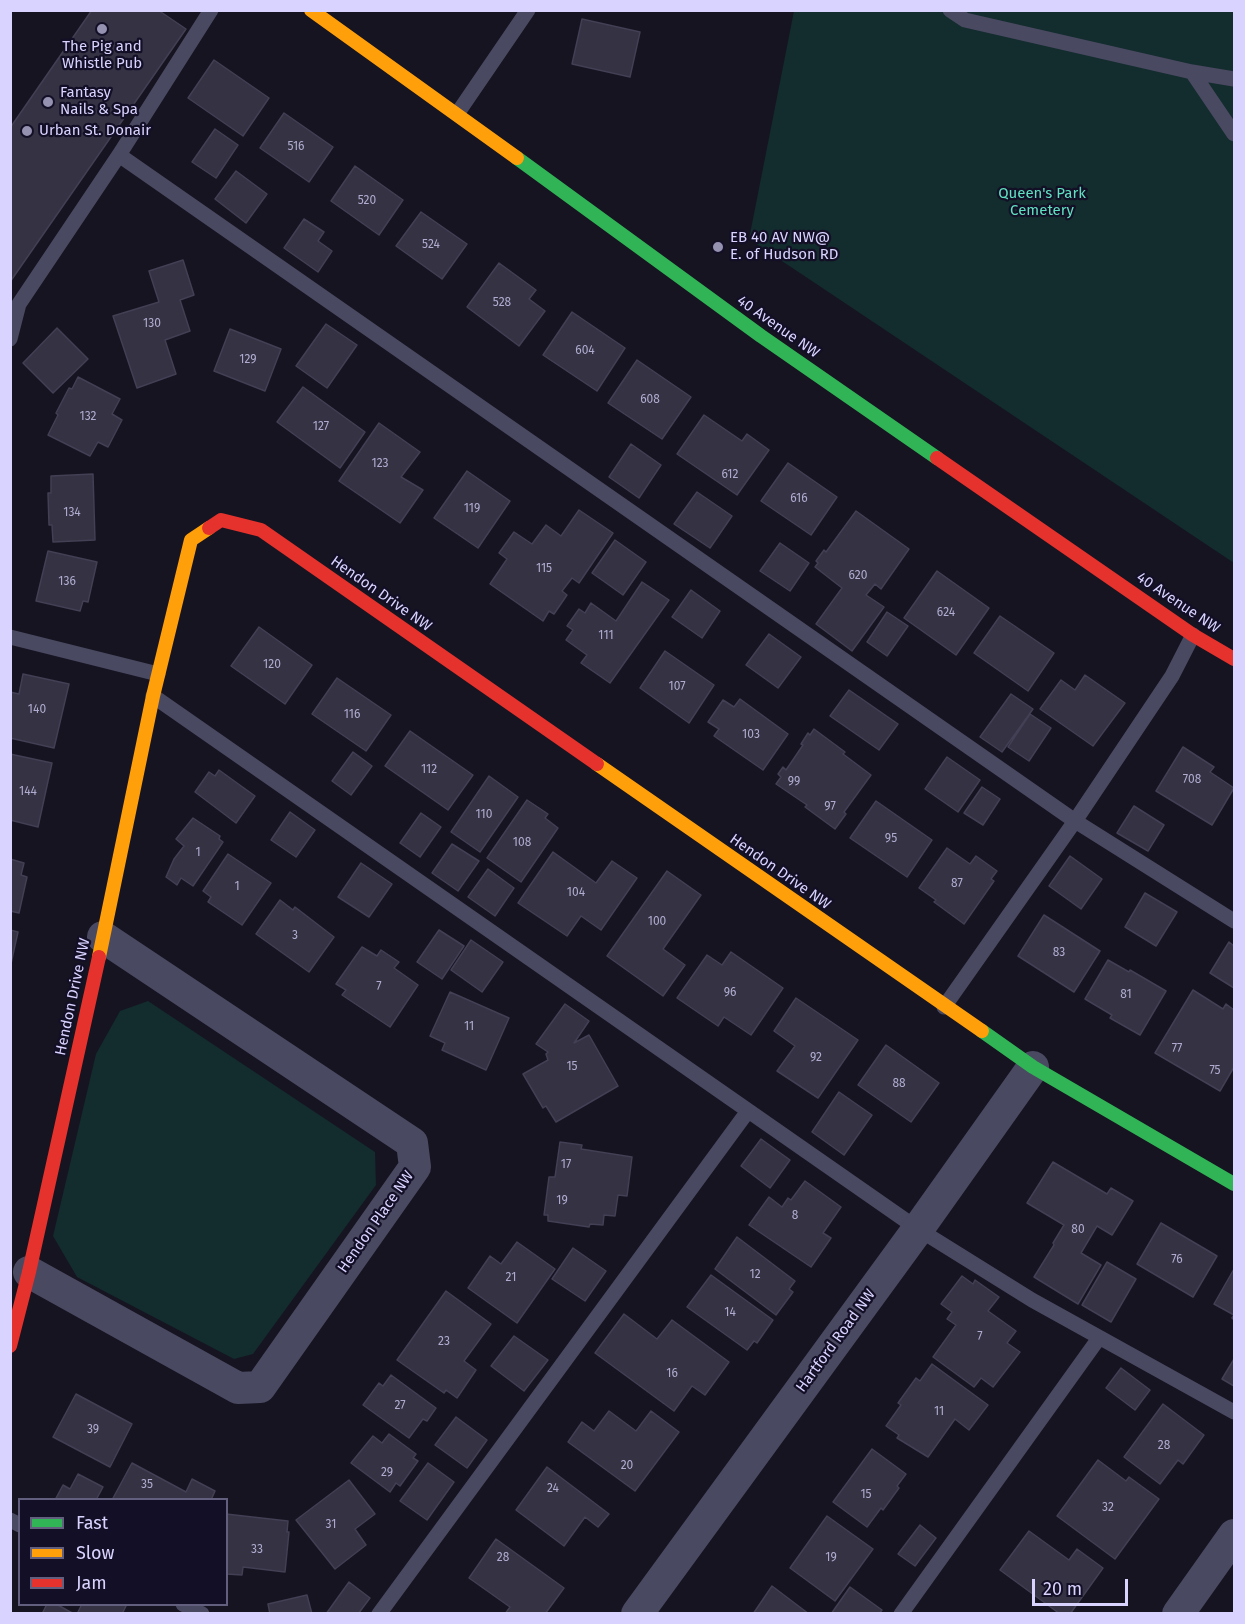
<!DOCTYPE html>
<html>
<head>
<meta charset="utf-8">
<style>
  body { margin:0 }
  #map { position:relative; width:1245px; height:1624px; overflow:hidden; background:#161421; font-family:"Fira Sans",sans-serif }
  canvas { display:block }
  .frame { position:absolute; inset:0; border:12px solid #d9d4ff; pointer-events:none }
  .legend { position:absolute; left:18px; top:1498px; width:210px; height:108px; box-sizing:border-box; background:#130f26; border:2px solid #625e7d; margin:0; padding:8px 10px; list-style:none; font-size:18px; color:#d9d4ff }
  .legend li { display:flex; align-items:center; gap:12px; height:30px }
  .legend b { width:30px; border:2px solid #625e7d }
  .scale { position:absolute; left:1032px; top:1579px; width:96px; height:27px; box-sizing:border-box; border:3px solid #d9d4ff; border-top:0; padding-left:8px; font-size:18px; line-height:21px; white-space:nowrap; color:#d9d4ff; -webkit-text-stroke:4px #130f26; paint-order:stroke }
</style>
</head>
<body>
<div id="map">
<canvas width="1245" height="1624"></canvas>
<div class="frame"></div>
<ul class="legend">
<li><b style="height:8px;background:#30b455"></b>Fast</li>
<li><b style="height:8px;background:#ff9f0a"></b>Slow</li>
<li><b style="height:8px;background:#e5322d"></b>Jam</li>
</ul>
<div class="scale">20 m</div>
</div>
<script>
const c = document.querySelector('canvas').getContext('2d');
c.lineJoin = 'round';
function fill(path, color) {
  c.fillStyle = color;
  c.fill(path, 'evenodd');
}
function strokePath(path, color, width, dash) {
  c.strokeStyle = color;
  c.lineWidth = width;
  c.lineCap = dash ? 'butt' : 'round';
  c.setLineDash(dash || []);
  c.stroke(path);
}
function drawText(font, color, halo, rows, align = 'center') {
  c.font = font + ' "Fira Sans",sans-serif';
  c.lineWidth = 4.5;
  c.setLineDash([]);
  c.textBaseline = 'middle';
  c.strokeStyle = halo;
  c.fillStyle = color;
  for (const [text, x, y, turn = 0] of rows) {
    c.save();
    c.translate(x, y);
    c.rotate((+turn || 0) * Math.PI / 180);
    c.textAlign = isNaN(turn) ? turn : align;
    if (halo) c.strokeText(text, 0, 0);
    c.fillText(text, 0, 0);
    c.restore();
  }
}
fill(new Path2D(`
  M 794,11 L 1234,11 L 1234,563 L 749,239 Z
  M 148,1001 L 375,1152 L 376,1185 L 253,1354 L 234,1359 L 77,1277 L 53,1236 L 96,1054 L 120,1011 Z`), '#132c2d');
const building = new Path2D(`
  M 92,10 L 158,10 L 186,29 L 10,282 L 10,128 Z
  M 582,19 L 640,32 L 630,77 L 572,64 Z
  M 214,60 L 269,98 L 243,136 L 188,98 Z
  M 284,113 L 333,147 L 309,182 L 260,148 Z
  M 215,129 L 238,145 L 216,178 L 192,162 Z
  M 355,166 L 403,200 L 379,235 L 331,201 Z
  M 236,171 L 267,194 L 246,223 L 215,199 Z
  M 421,212 L 467,244 L 442,279 L 396,246 Z
  M 304,219 L 324,232 L 318,241 L 332,251 L 318,272 L 284,248 Z
  M 183,260 L 194,295 L 180,300 L 190,331 L 165,340 L 176,374 L 137,388 L 113,316 L 159,302 L 149,271 Z
  M 499,263 L 536,290 L 529,299 L 545,311 L 519,346 L 467,307 Z
  M 572,312 L 625,348 L 597,391 L 543,355 Z
  M 326,324 L 357,345 L 327,388 L 296,366 Z
  M 57,328 L 88,359 L 53,393 L 23,363 Z
  M 230,329 L 281,349 L 265,391 L 214,371 Z
  M 637,360 L 691,397 L 662,439 L 608,403 Z
  M 78,377 L 120,399 L 112,414 L 122,420 L 108,447 L 98,442 L 90,456 L 48,435 L 58,415 L 56,413 L 69,388 L 72,389 Z
  M 303,387 L 365,432 L 340,468 L 277,422 Z
  M 704,415 L 742,441 L 747,434 L 769,450 L 737,495 L 677,454 Z
  M 379,423 L 420,452 L 401,477 L 423,490 L 400,523 L 339,481 Z
  M 631,444 L 661,465 L 639,498 L 609,477 Z
  M 788,463 L 837,497 L 811,535 L 761,501 Z
  M 467,471 L 510,501 L 478,548 L 434,518 Z
  M 93,474 L 95,540 L 53,542 L 52,525 L 49,525 L 48,493 L 51,493 L 51,476 Z
  M 697,492 L 732,516 L 710,548 L 674,524 Z
  M 579,510 L 613,533 L 579,583 L 572,578 L 562,591 L 567,595 L 554,614 L 549,611 L 543,621 L 490,584 L 507,559 L 499,553 L 514,532 L 532,544 L 546,525 L 561,536 Z
  M 856,511 L 909,549 L 881,589 L 875,584 L 866,595 L 884,607 L 852,651 L 816,624 L 842,588 L 815,567 L 818,563 L 816,561 L 824,550 L 826,552 Z
  M 615,540 L 646,562 L 623,595 L 592,573 Z
  M 780,543 L 809,563 L 790,591 L 760,571 Z
  M 48,551 L 97,562 L 88,602 L 83,601 L 80,611 L 36,601 Z
  M 937,571 L 989,608 L 956,655 L 904,618 Z
  M 642,582 L 669,600 L 610,683 L 581,663 L 587,655 L 566,640 L 573,630 L 567,626 L 579,609 L 585,613 L 591,603 L 616,621 Z
  M 691,590 L 720,611 L 702,638 L 672,617 Z
  M 887,612 L 908,626 L 887,656 L 867,642 Z
  M 1000,616 L 1054,653 L 1028,691 L 974,653 Z
  M 259,627 L 312,665 L 285,704 L 231,666 Z
  M 769,634 L 801,657 L 778,688 L 746,665 Z
  M 665,651 L 714,685 L 689,723 L 640,688 Z
  M 23,674 L 69,684 L 54,748 L 10,738 L 10,692 L 19,694 Z
  M 1085,675 L 1125,703 L 1093,746 L 1040,709 L 1061,680 L 1075,690 Z
  M 337,678 L 391,715 L 366,751 L 312,714 Z
  M 849,690 L 898,724 L 879,750 L 830,716 Z
  M 1011,694 L 1033,709 L 1002,752 L 980,737 Z
  M 740,699 L 788,734 L 763,770 L 714,736 L 719,729 L 708,722 L 723,700 L 734,707 Z
  M 1030,714 L 1051,728 L 1029,761 L 1008,747 Z
  M 814,729 L 845,752 L 843,754 L 871,775 L 844,812 L 846,814 L 835,829 L 805,807 L 807,805 L 776,784 L 781,777 L 778,774 L 783,767 L 786,770 L 803,745 L 801,744 L 808,733 L 810,735 Z
  M 410,731 L 473,775 L 448,810 L 385,766 Z
  M 1183,747 L 1214,767 L 1210,772 L 1234,788 L 1212,825 L 1156,791 Z
  M 353,752 L 372,766 L 351,795 L 332,781 Z
  M 10,754 L 52,763 L 38,827 L 10,820 Z
  M 947,757 L 980,780 L 958,812 L 925,789 Z
  M 219,770 L 255,796 L 236,823 L 195,792 L 209,772 L 215,776 Z
  M 489,776 L 518,797 L 480,852 L 451,832 Z
  M 982,787 L 1000,799 L 983,825 L 964,813 Z
  M 527,800 L 548,814 L 545,818 L 558,828 L 521,882 L 487,858 Z
  M 876,801 L 932,840 L 907,877 L 850,838 Z
  M 1134,806 L 1164,825 L 1148,851 L 1117,833 Z
  M 290,812 L 315,830 L 296,857 L 271,840 Z
  M 421,813 L 441,827 L 420,857 L 400,843 Z
  M 193,818 L 220,836 L 219,839 L 223,842 L 193,886 L 181,878 L 177,885 L 166,877 L 174,859 L 184,846 L 176,839 Z
  M 452,844 L 479,861 L 458,891 L 432,873 Z
  M 947,848 L 970,864 L 976,856 L 997,871 L 991,879 L 994,881 L 964,924 L 934,902 L 936,900 L 919,888 Z
  M 553,852 L 596,883 L 612,861 L 637,878 L 601,930 L 581,916 L 567,936 L 518,903 Z
  M 228,854 L 271,883 L 242,925 L 208,902 L 211,897 L 203,891 Z
  M 1070,856 L 1102,879 L 1081,909 L 1049,886 Z
  M 10,859 L 24,863 L 21,875 L 27,877 L 19,913 L 10,911 Z
  M 361,863 L 392,884 L 369,917 L 338,897 Z
  M 488,869 L 514,888 L 495,916 L 468,897 Z
  M 667,871 L 701,895 L 663,949 L 685,965 L 663,996 L 607,956 Z
  M 1145,893 L 1177,912 L 1156,946 L 1125,927 Z
  M 280,900 L 293,910 L 295,907 L 334,937 L 309,972 L 256,934 Z
  M 1044,915 L 1100,951 L 1074,992 L 1018,956 Z
  M 10,930 L 18,932 L 10,968 Z
  M 439,930 L 464,946 L 442,979 L 417,962 Z
  M 471,940 L 503,962 L 482,992 L 451,970 Z
  M 1229,942 L 1234,946 L 1234,988 L 1210,973 Z
  M 362,947 L 377,956 L 381,950 L 399,962 L 394,968 L 418,985 L 390,1027 L 342,995 L 346,990 L 336,984 Z
  M 731,952 L 783,988 L 751,1035 L 724,1017 L 718,1026 L 677,998 L 707,955 L 722,965 Z
  M 1108,960 L 1129,972 L 1130,970 L 1166,991 L 1140,1035 L 1110,1018 L 1112,1015 L 1085,999 Z
  M 1193,990 L 1223,1009 L 1226,1004 L 1234,1010 L 1234,1067 L 1220,1091 L 1155,1053 Z
  M 450,992 L 509,1018 L 486,1070 L 442,1050 L 445,1043 L 430,1036 Z
  M 796,998 L 858,1040 L 818,1098 L 777,1071 L 795,1046 L 774,1031 Z
  M 565,1004 L 589,1021 L 574,1043 L 589,1035 L 618,1086 L 556,1122 L 546,1106 L 543,1108 L 523,1074 L 548,1060 L 546,1054 L 548,1052 L 536,1044 Z
  M 886,1045 L 939,1083 L 911,1122 L 858,1085 Z
  M 839,1092 L 872,1115 L 844,1155 L 812,1132 Z
  M 761,1139 L 790,1160 L 770,1188 L 741,1166 Z
  M 560,1142 L 582,1145 L 581,1149 L 632,1157 L 627,1196 L 618,1195 L 615,1216 L 604,1215 L 603,1225 L 590,1224 L 589,1227 L 548,1221 L 548,1215 L 544,1215 L 549,1177 L 555,1177 Z
  M 1053,1162 L 1107,1194 L 1111,1188 L 1133,1201 L 1112,1235 L 1097,1226 L 1081,1253 L 1101,1265 L 1078,1304 L 1034,1277 L 1054,1245 L 1053,1243 L 1064,1225 L 1027,1203 Z
  M 805,1181 L 841,1207 L 823,1233 L 831,1238 L 811,1267 L 749,1225 L 769,1197 L 782,1207 L 788,1198 L 791,1200 Z
  M 1161,1223 L 1217,1256 L 1193,1297 L 1137,1264 Z
  M 737,1237 L 795,1281 L 789,1289 L 793,1292 L 776,1315 L 715,1269 Z
  M 517,1242 L 555,1269 L 517,1323 L 468,1288 L 490,1256 L 501,1264 Z
  M 573,1248 L 606,1271 L 585,1301 L 552,1279 Z
  M 1107,1262 L 1136,1279 L 1111,1322 L 1082,1305 Z
  M 1234,1269 L 1234,1320 L 1232,1318 L 1234,1315 L 1214,1304 Z
  M 711,1275 L 773,1320 L 757,1343 L 754,1341 L 747,1350 L 687,1307 Z
  M 962,1276 L 973,1284 L 975,1280 L 999,1297 L 988,1311 L 1016,1331 L 1007,1343 L 1020,1352 L 993,1387 L 981,1378 L 974,1387 L 933,1357 L 956,1325 L 947,1319 L 952,1312 L 941,1304 Z
  M 446,1291 L 491,1324 L 464,1361 L 476,1370 L 457,1398 L 446,1390 L 444,1393 L 397,1360 Z
  M 624,1314 L 657,1339 L 672,1320 L 729,1362 L 705,1395 L 692,1386 L 674,1411 L 595,1353 Z
  M 514,1336 L 548,1360 L 524,1391 L 491,1366 Z
  M 1234,1359 L 1234,1386 L 1222,1379 Z
  M 932,1364 L 988,1405 L 969,1430 L 955,1419 L 928,1457 L 897,1438 L 899,1435 L 886,1426 L 901,1405 L 898,1403 L 916,1378 L 920,1381 Z
  M 1121,1368 L 1150,1390 L 1135,1410 L 1106,1388 Z
  M 391,1375 L 436,1408 L 427,1421 L 423,1419 L 409,1438 L 363,1405 L 379,1383 L 383,1386 Z
  M 76,1394 L 132,1424 L 110,1467 L 53,1437 Z
  M 1163,1404 L 1204,1435 L 1183,1464 L 1178,1460 L 1160,1484 L 1124,1457 Z
  M 609,1411 L 636,1431 L 651,1411 L 679,1432 L 635,1491 L 568,1442 L 582,1422 L 594,1431 Z
  M 456,1417 L 487,1440 L 467,1468 L 435,1445 Z
  M 389,1434 L 416,1454 L 413,1458 L 418,1461 L 400,1486 L 396,1483 L 390,1492 L 351,1463 L 373,1436 L 382,1443 Z
  M 872,1449 L 906,1474 L 897,1486 L 899,1488 L 883,1510 L 881,1508 L 867,1527 L 833,1502 Z
  M 1098,1460 L 1126,1481 L 1129,1477 L 1159,1499 L 1115,1559 L 1057,1516 Z
  M 132,1463 L 186,1492 L 192,1479 L 215,1491 L 211,1500 L 112,1500 Z
  M 428,1463 L 454,1482 L 427,1520 L 400,1501 Z
  M 547,1467 L 609,1514 L 598,1527 L 585,1517 L 564,1546 L 516,1510 Z
  M 78,1474 L 103,1487 L 96,1500 L 55,1500 L 63,1485 L 70,1489 Z
  M 349,1480 L 375,1514 L 355,1529 L 366,1545 L 335,1569 L 296,1520 Z
  M 226,1514 L 288,1521 L 287,1532 L 289,1532 L 285,1572 L 243,1567 L 242,1575 L 226,1574 Z
  M 827,1516 L 873,1549 L 835,1601 L 790,1568 Z
  M 920,1525 L 936,1538 L 915,1566 L 898,1554 Z
  M 1029,1531 L 1069,1560 L 1077,1549 L 1103,1568 L 1070,1614 L 1060,1614 L 1000,1570 Z
  M 496,1539 L 564,1588 L 545,1614 L 505,1614 L 510,1607 L 469,1578 Z
  M 349,1582 L 370,1598 L 358,1614 L 326,1614 Z
  M 772,1586 L 809,1614 L 753,1614 Z
  M 850,1587 L 882,1610 L 879,1614 L 831,1614 Z
  M 307,1595 L 312,1614 L 270,1614 L 268,1604 Z
  M 47,1604 L 56,1604 L 74,1614 L 42,1614 Z
  M 82,1604 L 127,1604 L 122,1614 L 77,1614 Z`);
fill(building, '#343243');
strokePath(building, '#433f54', 1.5);
strokePath(new Path2D(`
  M 950,10 L 965,20 L 1192,72 L 1234,134
  M 1192,72 L 1234,79
  M 457,114 L 528,10
  M 119,155 L 1075,821 L 1234,921
  M 10,339 L 19,304 L 119,155 L 211,10
  M 10,637 L 158,674
  M 153,696 L 918,1229 L 1032,1300 L 1234,1412
  M 944,1007 L 1075,821 L 1172,676 L 1193,635
  M 10,1520 L 20,1525
  M 183,1604 L 202,1614
  M 379,1614 L 748,1111
  M 901,1614 L 1099,1338`), '#4a4962', 15);
strokePath(new Path2D(`
  M 29,1272 L 238,1388 L 260,1387 L 415,1167 L 412,1143 L 103,937
  M 637,1614 L 918,1229 L 1033,1067
  M 1178,1614 L 1234,1535`), '#4a4962', 32);
strokePath(new Path2D(`
  M 517,158 L 761,336 L 937,458
  M 982,1031 L 1033,1067 L 1234,1184`), '#30b455', 14);
strokePath(new Path2D(`
  M 311,10 L 517,158
  M 597,764 L 982,1031
  M 99,957 L 153,696 L 191,540 L 209,528`), '#ff9f0a', 14);
strokePath(new Path2D(`
  M 937,458 L 1193,635 L 1234,659
  M 209,528 L 221,520 L 261,530 L 597,764
  M 10,1346 L 29,1272 L 99,957`), '#e5322d', 14);
for (const [x, y, r, color] of [
  [102,29,6,"#9591b1"],
  [48,102,6,"#9591b1"],
  [27,131,6,"#9591b1"],
  [718,247,6,"#9591b1"]
]) {
  const dot = new Path2D();
  dot.arc(x, y, r, 0, 2 * Math.PI);
  c.fillStyle = color;
  c.fill(dot);
  strokePath(dot, '#130f26', 2);
}
drawText('12px', '#b0acd0', null, [
  ["516",296,147],
  ["520",367,201],
  ["524",431,245],
  ["528",502,303],
  ["130",152,324],
  ["604",585,351],
  ["129",248,360],
  ["608",650,400],
  ["132",88,417],
  ["127",321,427],
  ["123",380,464],
  ["612",730,475],
  ["616",799,499],
  ["119",472,509],
  ["134",72,513],
  ["115",544,569],
  ["620",858,576],
  ["136",67,582],
  ["624",946,613],
  ["111",606,636],
  ["120",272,665],
  ["107",677,687],
  ["140",37,710],
  ["116",352,715],
  ["103",751,735],
  ["112",429,770],
  ["708",1192,780],
  ["99",794,782],
  ["144",28,792],
  ["97",830,807],
  ["110",484,815],
  ["95",891,839],
  ["108",522,843],
  ["1",198,853],
  ["87",957,884],
  ["1",237,887],
  ["104",576,893],
  ["100",657,922],
  ["3",295,936],
  ["83",1059,953],
  ["7",379,987],
  ["96",730,993],
  ["81",1126,995],
  ["11",469,1027],
  ["77",1177,1049],
  ["92",816,1058],
  ["15",572,1067],
  ["75",1215,1071],
  ["88",899,1084],
  ["17",566,1165],
  ["19",562,1201],
  ["8",795,1216],
  ["80",1078,1230],
  ["76",1177,1260],
  ["12",755,1275],
  ["21",511,1278],
  ["14",730,1313],
  ["7",980,1337],
  ["23",444,1342],
  ["16",672,1374],
  ["27",400,1406],
  ["11",939,1412],
  ["39",93,1430],
  ["28",1164,1446],
  ["20",627,1466],
  ["29",387,1473],
  ["35",147,1485],
  ["24",553,1489],
  ["15",866,1495],
  ["32",1108,1508],
  ["31",331,1525],
  ["33",257,1550],
  ["28",503,1558],
  ["19",831,1558]
]);
drawText('15px', '#d9d4ff', '#130f26', [
  ["The Pig and",102,47,"center"],
  ["Whistle Pub",102,64,"center"],
  ["Fantasy",60,93],
  ["Nails & Spa",60,110],
  ["Urban St. Donair",39,131],
  ["EB 40 AV NW@",730,238],
  ["E. of Hudson RD",730,255]
], 'left');
drawText('15px', '#5fe0c0', '#130f26', [
  ["Queen's Park",1042,194],
  ["Cemetery",1042,211]
]);
drawText('15px', '#d9d4ff', '#130f26', [
  ["40 Avenue NW",778,327,35],
  ["Hendon Drive NW",381,594,35],
  ["40 Avenue NW",1178,603,34],
  ["Hendon Drive NW",780,872,35],
  ["Hendon Drive NW",73,997,-78],
  ["Hendon Place NW",376,1222,-55],
  ["Hartford Road NW",836,1341,-54]
]);
</script>
</body>
</html>
